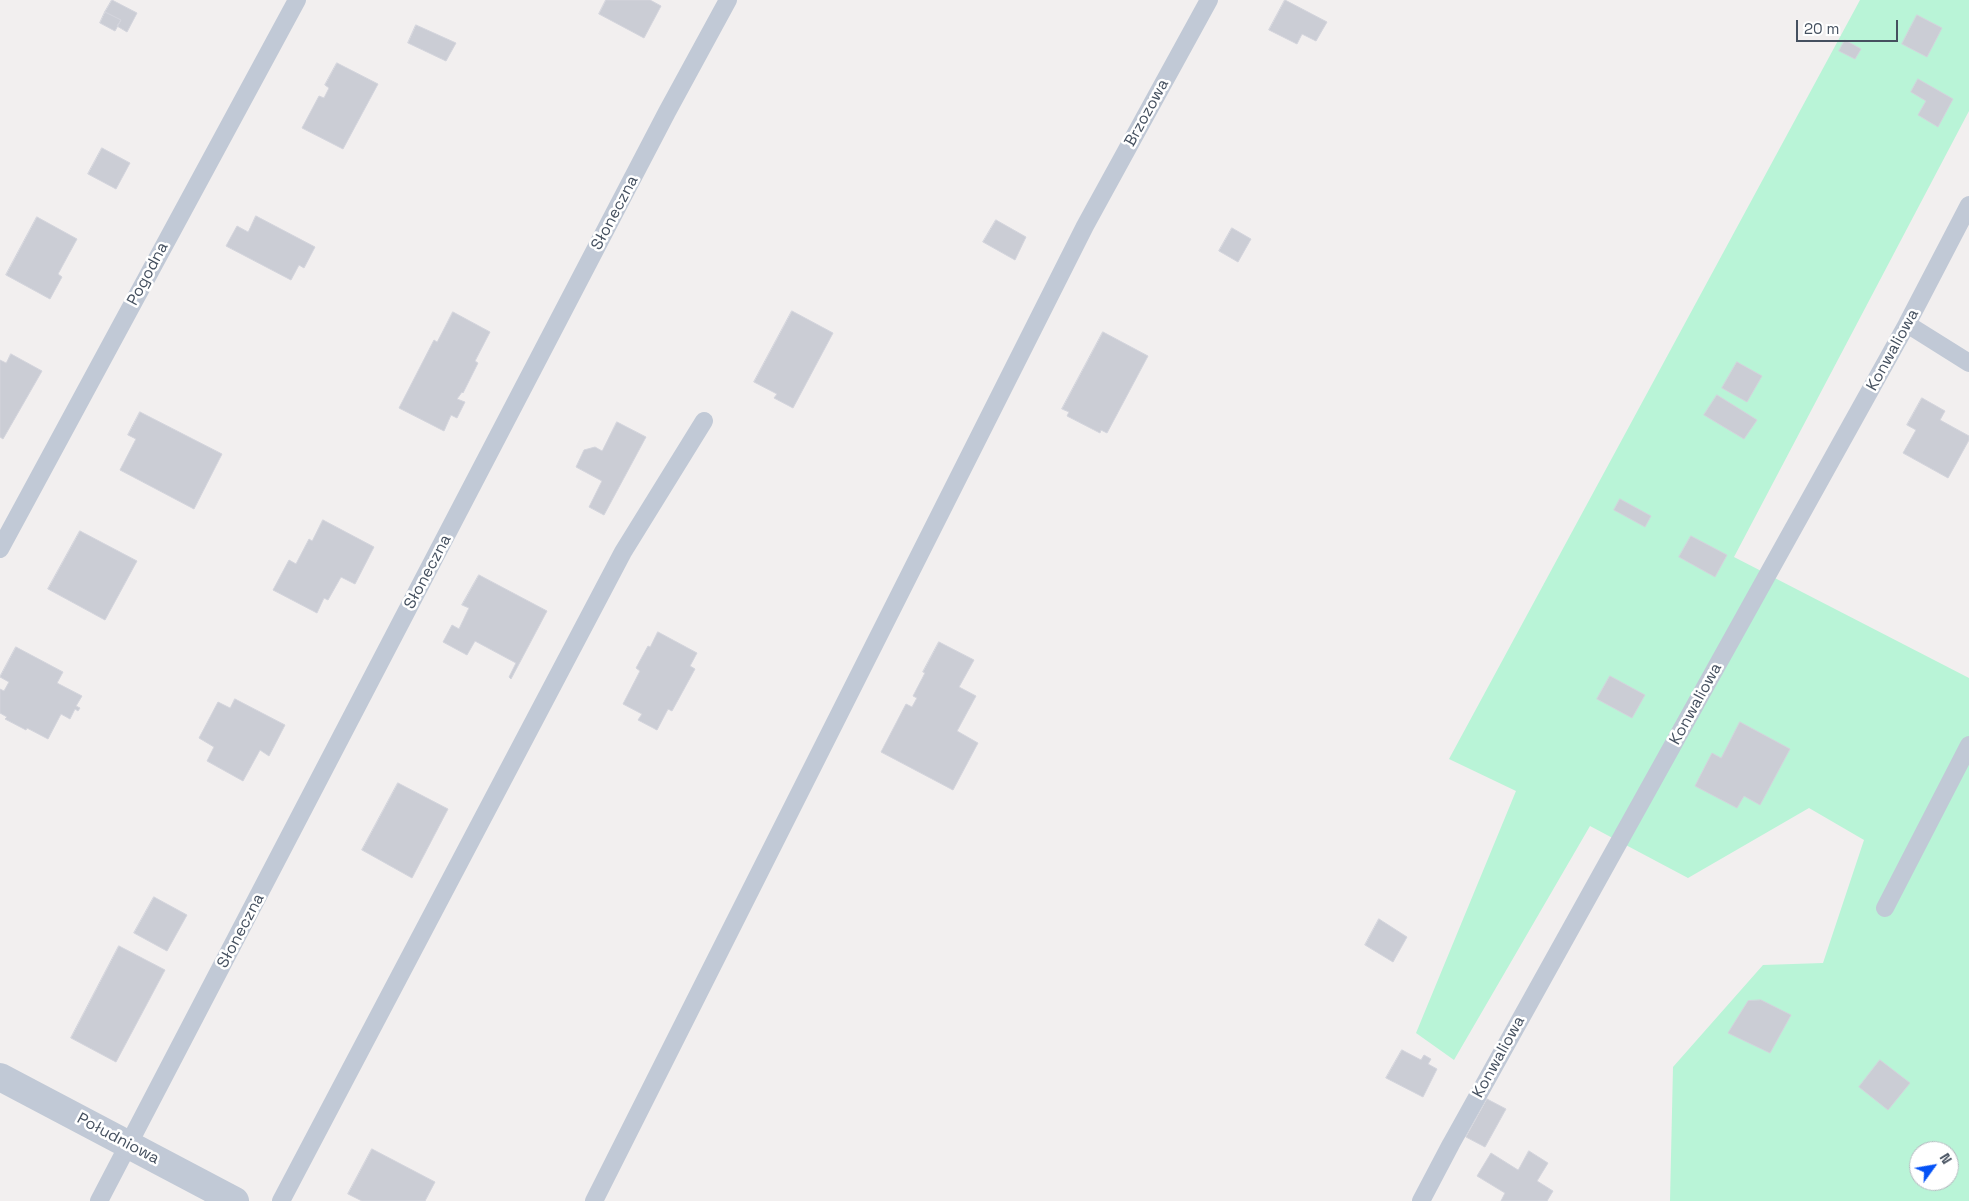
<!DOCTYPE html>
<html>
<head>
<meta charset="utf-8">
<style>
  body { margin:0 }
  #map { position:relative; width:1969px; height:1201px; overflow:hidden; background:#f2efef; font-family:"Space Grotesk",sans-serif }
  canvas { display:block }
  .north { position:absolute; left:1909px; top:1141px; width:50px; height:50px; box-sizing:border-box; background:#fff; border:1px solid #b5b9bf; border-radius:50%; rotate:58deg; font-size:14px; font-weight:700; line-height:20px; text-align:center; color:#45505f }
  .north::after { content:''; display:block; margin:auto; width:18px; height:22px; background:#0552f6; clip-path:polygon(50% 0,100% 100%,50% 72%,0 100%) }
  .scale { position:absolute; left:1796px; top:20px; width:102px; height:22px; box-sizing:border-box; border:2px solid #45505f; border-top:0; padding-left:6px; font-size:15px; line-height:18px; white-space:nowrap; color:#45505f; -webkit-text-stroke:4px #fff; paint-order:stroke }
</style>
</head>
<body>
<div id="map">
<canvas width="1969" height="1201"></canvas>
<div class="north">N</div>
<div class="scale">20 m</div>
</div>
<script>
const c = document.querySelector('canvas').getContext('2d');
c.lineJoin = 'round';
function fill(path, color) {
  c.fillStyle = color;
  c.fill(path, 'evenodd');
}
function strokePath(path, color, width, dash) {
  c.strokeStyle = color;
  c.lineWidth = width;
  c.lineCap = dash ? 'butt' : 'round';
  c.setLineDash(dash || []);
  c.stroke(path);
}
function drawText(font, color, halo, rows, align = 'center') {
  c.font = font + ' "Space Grotesk",sans-serif';
  c.lineWidth = 5;
  c.setLineDash([]);
  c.textBaseline = 'middle';
  c.strokeStyle = halo;
  c.fillStyle = color;
  for (const [text, x, y, turn = 0] of rows) {
    c.save();
    c.translate(x, y);
    c.rotate((+turn || 0) * Math.PI / 180);
    c.textAlign = isNaN(turn) ? turn : align;
    if (halo) c.strokeText(text, 0, 0);
    c.fillText(text, 0, 0);
    c.restore();
  }
}
fill(new Path2D(`
  M 1860,0 L 1969,0 L 1969,111 L 1734,557 L 1969,678 L 1969,1201 L 1670,1201 L 1673,1067 L 1763,965 L 1823,963 L 1864,840 L 1809,808 L 1688,878 L 1590,826 L 1454,1060 L 1416,1033 L 1516,791 L 1449,759 ZM 1919,1151 L 1949,1151 L 1949,1181 L 1919,1181 Z`), '#b9f4d7');
const building = new Path2D(`
  M 112,0 L 137,13 L 127,32 L 117,26 L 121,20 L 105,12 Z
  M 606,0 L 650,0 L 661,6 L 644,38 L 599,14 Z
  M 1285,0 L 1327,22 L 1316,41 L 1302,34 L 1297,44 L 1269,30 Z
  M 105,12 L 121,20 L 115,31 L 100,23 Z
  M 1917,15 L 1942,28 L 1927,57 L 1902,44 Z
  M 416,25 L 456,43 L 446,61 L 408,43 Z
  M 1845,40 L 1861,49 L 1855,59 L 1839,51 Z
  M 337,63 L 378,84 L 343,149 L 302,128 L 319,96 L 324,98 L 329,88 L 325,85 Z
  M 1918,79 L 1953,99 L 1938,127 L 1918,115 L 1926,101 L 1911,92 Z
  M 102,148 L 130,163 L 116,189 L 88,174 Z
  M 256,216 L 315,247 L 304,268 L 299,265 L 291,280 L 226,246 L 237,226 L 248,232 Z
  M 37,217 L 77,239 L 58,274 L 62,277 L 50,299 L 6,275 Z
  M 996,220 L 1026,237 L 1015,260 L 983,242 Z
  M 1232,228 L 1251,239 L 1238,262 L 1219,251 Z
  M 792,311 L 833,333 L 793,408 L 774,398 L 777,394 L 754,382 Z
  M 453,312 L 490,332 L 475,361 L 478,363 L 463,393 L 462,392 L 457,399 L 465,402 L 457,418 L 451,415 L 444,431 L 399,408 L 434,340 L 437,342 Z
  M 1103,332 L 1148,356 L 1107,433 L 1101,430 L 1100,433 L 1067,416 L 1069,412 L 1062,409 Z
  M 11,354 L 42,371 L 3,439 L 0,437 L 0,360 L 6,363 Z
  M 1737,362 L 1762,376 L 1747,402 L 1722,388 Z
  M 1717,395 L 1757,420 L 1744,439 L 1704,415 Z
  M 1922,398 L 1945,411 L 1940,420 L 1969,436 L 1969,440 L 1948,478 L 1903,453 L 1916,430 L 1907,425 Z
  M 140,412 L 222,454 L 194,509 L 120,470 L 136,439 L 128,435 Z
  M 617,422 L 646,437 L 604,515 L 589,507 L 602,481 L 576,467 L 584,450 L 595,447 L 602,451 Z
  M 1620,499 L 1651,516 L 1645,527 L 1614,510 Z
  M 323,520 L 374,547 L 355,584 L 341,577 L 328,600 L 324,598 L 317,613 L 273,590 L 289,560 L 296,564 L 309,539 L 312,541 Z
  M 80,531 L 137,561 L 105,620 L 48,589 Z
  M 1691,536 L 1727,555 L 1715,577 L 1679,557 Z
  M 479,575 L 547,611 L 511,679 L 509,677 L 516,663 L 475,641 L 467,655 L 443,642 L 452,625 L 459,629 L 469,608 L 462,605 Z
  M 658,632 L 697,653 L 690,666 L 695,669 L 672,711 L 668,709 L 657,730 L 638,720 L 642,714 L 623,704 L 640,671 L 636,668 L 648,646 L 650,647 Z
  M 939,642 L 974,660 L 959,687 L 976,696 L 957,731 L 978,743 L 953,790 L 881,752 L 906,704 L 912,707 L 917,698 L 913,696 L 925,673 L 923,672 Z
  M 16,647 L 63,672 L 57,683 L 82,696 L 76,706 L 80,708 L 78,711 L 75,709 L 70,719 L 61,714 L 48,739 L 27,728 L 26,730 L 5,719 L 7,717 L 0,713 L 0,689 L 4,691 L 9,682 L 0,677 Z
  M 1610,676 L 1645,695 L 1632,718 L 1597,699 Z
  M 235,699 L 285,725 L 269,756 L 260,750 L 243,781 L 207,761 L 214,747 L 199,738 L 218,702 L 230,708 Z
  M 1740,722 L 1790,749 L 1760,805 L 1744,796 L 1737,808 L 1695,786 L 1712,753 L 1721,758 Z
  M 398,783 L 448,809 L 412,878 L 362,850 Z
  M 154,897 L 187,915 L 167,951 L 134,933 Z
  M 1379,919 L 1407,937 L 1393,962 L 1365,945 Z
  M 119,946 L 165,970 L 116,1062 L 71,1038 Z
  M 1761,1000 L 1791,1015 L 1770,1053 L 1728,1033 L 1748,1001 Z
  M 1402,1050 L 1421,1060 L 1424,1055 L 1431,1059 L 1428,1064 L 1437,1069 L 1423,1097 L 1386,1078 Z
  M 1880,1060 L 1910,1083 L 1888,1110 L 1859,1087 Z
  M 1487,1099 L 1506,1109 L 1485,1147 L 1466,1137 Z
  M 372,1149 L 435,1182 L 425,1201 L 362,1201 L 348,1194 Z
  M 1529,1151 L 1548,1163 L 1537,1181 L 1553,1191 L 1547,1201 L 1501,1201 L 1505,1193 L 1477,1176 L 1491,1153 L 1518,1170 Z`);
fill(building, '#cbcdd5');
strokePath(building, '#d3d4dc', 1);
strokePath(new Path2D(`
  M 1907,324 L 1969,363
  M 0,549 L 297,0
  M 1885,908 L 1969,745
  M 99,1201 L 667,112 L 728,0
  M 281,1201 L 623,552 L 704,421
  M 594,1201 L 1085,226 L 1209,0
  M 1421,1201 L 1451,1144 L 1907,324 L 1969,205`), '#c1c9d6', 18);
strokePath(new Path2D(`
  M 0,1077 L 235,1201`), '#c1c9d6', 28);
drawText('16px', '#45505f', '#fff', [
  ["Brzozowa",1147,113,-61],
  ["Słoneczna",615,213,-62],
  ["Pogodna",148,274,-62],
  ["Konwaliowa",1893,350,-61],
  ["Słoneczna",428,572,-62],
  ["Konwaliowa",1696,704,-61],
  ["Słoneczna",241,931,-62],
  ["Konwaliowa",1499,1057,-61],
  ["Południowa",118,1139,28]
]);
</script>
</body>
</html>
